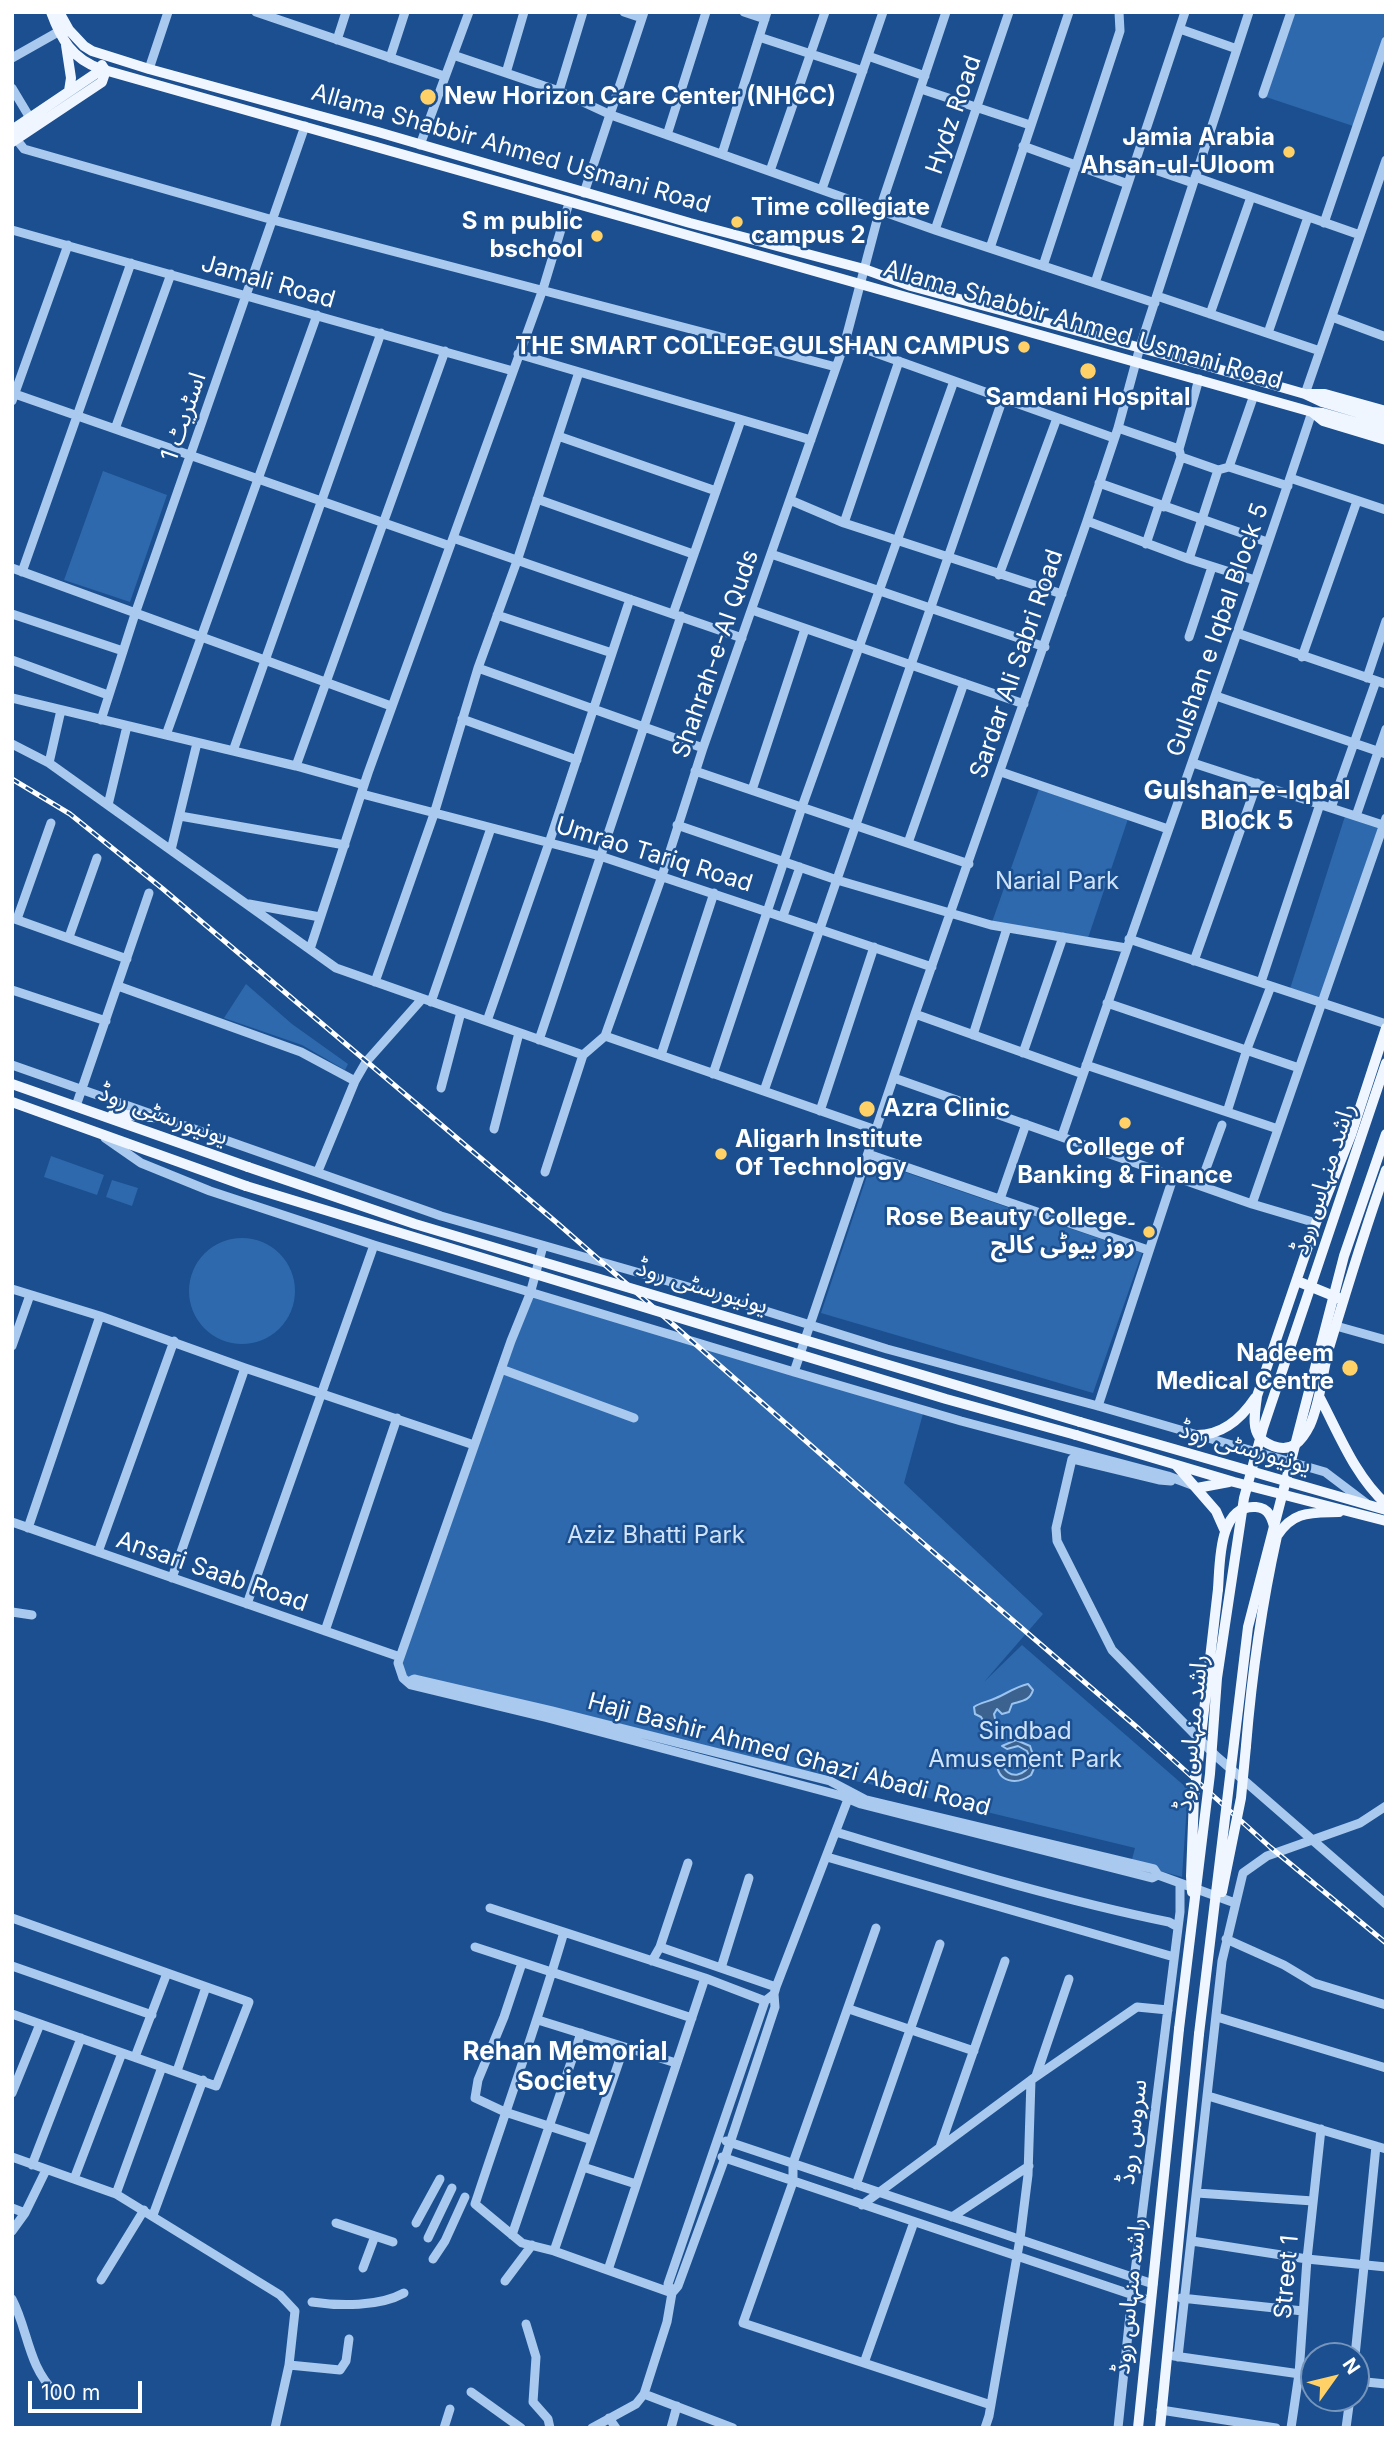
<!DOCTYPE html>
<html>
<head>
<meta charset="utf-8">
<style>
  body { margin:0 }
  #map { position:relative; width:1398px; height:2440px; overflow:hidden; background:#1b4f8f; font-family:Inter,sans-serif }
  canvas { display:block }
  .frame { position:absolute; inset:0; border:14px solid #fff; pointer-events:none }
  .north { position:absolute; left:1300px; top:2342px; width:70px; height:70px; box-sizing:border-box; background:#1b4f8f; border:2px solid #7695bc; border-radius:50%; rotate:56deg; font-size:19px; font-weight:700; line-height:28px; text-align:center; color:#fff }
  .north::after { content:''; display:block; margin:auto; width:24px; height:32px; background:#ffd166; clip-path:polygon(50% 0,100% 100%,50% 72%,0 100%) }
  .scale { position:absolute; left:28px; top:2381px; width:114px; height:32px; box-sizing:border-box; border:4px solid #fff; border-top:0; padding-left:9px; font-size:21px; line-height:24px; white-space:nowrap; color:#fff; -webkit-text-stroke:5px #1b4f8f; paint-order:stroke }
</style>
</head>
<body>
<div id="map">
<canvas width="1398" height="2440"></canvas>
<div class="frame"></div>
<div class="north">N</div>
<div class="scale">100 m</div>
</div>
<script>
const c = document.querySelector('canvas').getContext('2d');
c.lineJoin = 'round';
function fill(path, color) {
  c.fillStyle = color;
  c.fill(path, 'evenodd');
}
function strokePath(path, color, width, dash) {
  c.strokeStyle = color;
  c.lineWidth = width;
  c.lineCap = dash ? 'butt' : 'round';
  c.setLineDash(dash || []);
  c.stroke(path);
}
function drawText(font, color, halo, rows, align = 'center') {
  c.font = font + ' Inter,"Noto Sans Arabic",sans-serif';
  c.lineWidth = 5;
  c.setLineDash([]);
  c.textBaseline = 'middle';
  c.strokeStyle = halo;
  c.fillStyle = color;
  for (const [text, x, y, turn = 0] of rows) {
    c.save();
    c.translate(x, y);
    c.rotate((+turn || 0) * Math.PI / 180);
    c.textAlign = isNaN(turn) ? turn : align;
    if (halo) c.strokeText(text, 0, 0);
    c.fillText(text, 0, 0);
    c.restore();
  }
}
fill(new Path2D(`
  M 1295,12 L 1386,12 L 1386,44 L 1359,128 L 1266,97 Z
  M 103,471 L 167,495 L 130,602 L 64,580 Z
  M 1040,786 L 1129,816 L 1087,941 L 991,925 Z
  M 1346,813 L 1384,825 L 1321,1003 L 1289,992 Z
  M 246,984 L 292,1024 L 348,1064 L 345,1070 L 302,1045 L 224,1018 Z
  M 51,1156 L 104,1175 L 97,1195 L 44,1177 Z
  M 872,1161 L 1142,1253 L 1093,1393 L 821,1313 Z
  M 112,1180 L 138,1188 L 132,1206 L 106,1197 Z
  M189 1291a53 53 0 1 1 106 0a53 53 0 1 1-106 0Z
  M 529,1294 L 924,1410 L 904,1483 L 1043,1614 L 984,1682 L 1022,1645 L 1188,1789 L 1182,1877 L 1131,1863 L 1135,1848 L 892,1789 L 411,1685 L 403,1678 L 400,1658 Z`), '#2e69ad');
const water = new Path2D(`
  M 1028,1684 L 1033,1690 C 1030,1701 1021,1701 1012,1704 L 1009,1712 L 1002,1714 L 997,1709 L 994,1714 L 996,1723 L 987,1727 L 981,1717 L 975,1714 L 974,1707 C 981,1702 988,1702 996,1698 C 1006,1694 1015,1687 1028,1684 Z
  M 1016,1740 L 1030,1746 L 1036,1764 L 1031,1775 C 1017,1785 997,1783 997,1762 L 1002,1763 C 1007,1781 1027,1777 1031,1761 L 1027,1751 L 1018,1746 L 1007,1749 L 1002,1746 Z`);
fill(water, '#3c6290');
strokePath(water, '#9cc4f0', 2);
strokePath(new Path2D(`
  M 256,12 L 444,76
  M 624,12 L 642,18
  M 744,12 L 765,19
  M 1180,29 L 1237,49
  M 759,37 L 863,71
  M 337,40 L 346,12
  M 453,55 L 559,91 L 611,115 L 935,230 L 1155,303
  M 868,56 L 925,76
  M 12,58 L 58,32
  M 390,58 L 405,12
  M 149,69 L 168,12
  M 506,73 L 524,12
  M 12,88 L 30,118
  M 921,89 L 1030,125
  M 559,91 L 583,12
  M 1263,94 L 1291,12
  M 13,135 L 24,149 L 273,220 L 836,367
  M 667,135 L 706,12
  M 420,145 L 469,12
  M 1023,146 L 1128,184
  M 722,154 L 767,12
  M 1135,163 L 1193,183
  M 770,171 L 825,12
  M 1195,177 L 1360,235
  M 822,189 L 883,12
  M 584,193 L 644,12
  M 1324,223 L 1386,41
  M 12,230 L 513,371
  M 935,230 L 1009,12
  M 990,248 L 1069,12
  M 1043,266 L 1120,31 L 1119,12
  M 1095,283 L 1185,12
  M 1157,296 L 1320,351
  M 1210,314 L 1251,197
  M 1332,317 L 1386,337
  M 1268,333 L 1308,217
  M 845,342 L 1114,438
  M 518,354 L 811,440
  M 12,393 L 450,546
  M 1305,394 L 1386,160
  M 12,401 L 68,245
  M 1118,428 L 1179,449 L 1181,457 L 1218,470 L 1229,467 L 1288,486
  M 115,429 L 171,274
  M 558,436 L 716,491
  M 1179,449 L 1199,379
  M 1229,467 L 1254,395
  M 1290,478 L 1386,510
  M 1099,483 L 1267,542
  M 537,499 L 693,554
  M 790,500 L 844,523 L 1062,594
  M 1164,507 L 1181,457
  M 1087,521 L 1189,559 L 1255,580
  M 844,523 L 899,361
  M 453,538 L 742,638
  M 1146,544 L 1159,505
  M 771,554 L 1045,647
  M 1189,559 L 1218,470
  M 12,568 L 391,706
  M 22,572 L 131,263
  M 999,575 L 1057,418
  M 752,610 L 1024,704
  M 12,614 L 123,651
  M 673,614 L 741,420
  M 497,615 L 612,653
  M 1237,633 L 1386,684
  M 1189,637 L 1212,567
  M 1302,657 L 1357,501
  M 12,660 L 108,695
  M 478,668 L 703,748
  M 1367,678 L 1386,621
  M 1216,696 L 1386,754
  M 12,698 L 296,766 L 364,785
  M 462,719 L 577,760
  M 101,720 L 135,614 L 305,126
  M 166,735 L 317,315
  M 12,744 L 49,763 L 336,968 L 583,1055
  M 233,751 L 381,333
  M 49,763 L 61,710
  M 1193,763 L 1386,826
  M 296,766 L 445,351
  M 695,771 L 969,864
  M 1001,772 L 1168,829
  M 752,790 L 805,629
  M 362,794 L 600,856 L 932,967
  M 108,805 L 127,726
  M 1331,808 L 1376,681
  M 180,816 L 345,845
  M 1356,816 L 1386,729
  M 677,825 L 837,880 L 991,925 L 1126,948
  M 908,843 L 964,683
  M 171,850 L 197,743
  M 249,904 L 320,917
  M 783,916 L 800,867
  M 12,918 L 127,959
  M 17,919 L 51,823
  M 69,937 L 97,858
  M 1129,939 L 1386,1024
  M 310,949 L 368,773 L 543,289 L 569,203
  M 1194,961 L 1257,783
  M 375,982 L 434,814 L 478,668 L 517,561 L 579,372
  M 1261,982 L 1320,804
  M 118,986 L 301,1052 L 355,1081
  M 12,990 L 106,1021
  M 431,1002 L 491,828
  M 1107,1003 L 1299,1068
  M 915,1014 L 1083,1074
  M 487,1021 L 549,843 L 630,599
  M 973,1035 L 1007,928
  M 605,1036 L 876,1130
  M 539,1040 L 681,616
  M 1023,1053 L 1063,937
  M 661,1055 L 714,893
  M 12,1065 L 441,1216 L 692,1288 L 887,1349 L 1098,1406 L 1325,1472 L 1366,1503
  M 1086,1065 L 1278,1129
  M 713,1074 L 802,807 L 954,381
  M 894,1078 L 1252,1204 L 1316,1223
  M 441,1088 L 461,1012
  M 764,1091 L 1003,398
  M 76,1106 L 149,893
  M 820,1111 L 874,947
  M 1227,1112 L 1247,1049 L 1271,986
  M 494,1129 L 519,1033
  M 1062,1136 C 1144,895 1232,655 1312,412
  M 105,1138 L 141,1163 L 210,1191 L 374,1245 L 794,1372 L 961,1421 L 1168,1476 L 1192,1485
  M 868,1154 L 1148,1250
  M 318,1171 L 355,1081 L 366,1062 L 422,999
  M 545,1172 L 583,1055 L 605,1036 L 662,876 L 703,748 L 845,342 L 880,209 L 946,12
  M 1200,1185 L 1222,1125
  M 1000,1199 L 1026,1124
  M 1252,1204 L 1386,818
  M 543,1246 L 530,1294 L 511,1341 L 398,1663 L 403,1678 L 411,1685 L 548,1718 L 842,1796 L 861,1804 L 1152,1878 L 1158,1875
  M 12,1289 L 100,1316 L 245,1368 L 474,1445
  M 1336,1326 L 1386,1340
  M 12,1346 L 30,1295
  M 501,1369 L 634,1418
  M 794,1372 L 915,1014 L 1087,521 L 1118,428 L 1140,347 L 1249,12
  M 1098,1406 L 1174,1175
  M 1171,1481 L 1159,1480 L 1072,1459 L 1056,1528 L 1057,1541 L 1112,1650 L 1216,1756 L 1386,1904
  M 12,1522 L 400,1657
  M 28,1528 L 100,1316
  M 98,1552 L 174,1341
  M 172,1578 L 245,1368
  M 247,1604 L 374,1245
  M 12,1612 L 32,1615
  M 325,1631 L 397,1418
  M 408,1682 L 414,1679 L 552,1711 L 830,1781 L 866,1800 L 1154,1869 L 1158,1875 L 1235,1903
  M 836,1832 C 946,1865 1056,1899 1169,1922 L 1178,1927
  M 827,1857 L 1174,1957
  M 490,1908 L 705,1978 L 765,2001
  M 12,1918 L 249,2002 L 216,2086 L 12,2014
  M 876,1928 L 793,2163 L 793,2182 L 743,2323 L 991,2405
  M 564,1932 C 537,2024 505,2113 475,2204 L 522,2243 L 554,2251 L 672,2293
  M 1226,1939 L 1284,1965 L 1314,1983 L 1386,2005
  M 475,1947 L 692,2018
  M 660,1947 L 776,1987
  M 652,1961 L 660,1947 L 688,1863
  M 522,1963 L 504,2017 L 478,2080 L 475,2098 L 505,2112 L 592,2140
  M 12,1966 L 152,2015
  M 721,1968 L 749,1878
  M 849,2009 L 974,2051
  M 1217,2017 L 1386,2068
  M 538,2020 L 676,2063
  M 135,2057 L 167,1973
  M 177,2071 L 206,1987
  M 1036,2076 L 1069,1979
  M 12,2093 L 40,2024
  M 1208,2096 L 1386,2149
  M 726,2141 L 1153,2284
  M 940,2147 L 1005,1961
  M 12,2157 L 116,2194 L 280,2295 L 295,2311 L 289,2365 L 275,2428
  M 722,2157 L 1151,2301
  M 32,2165 L 81,2038
  M 583,2167 L 636,2184
  M 74,2179 L 122,2053
  M 856,2185 L 940,1944
  M 1197,2193 L 1313,2201
  M 116,2194 L 162,2067
  M 862,2205 L 1031,2080 L 1137,2007 L 1168,2010
  M 12,2208 L 25,2213
  M 153,2215 L 203,2080
  M 952,2217 L 1029,2166
  M 336,2223 L 393,2242
  M 416,2223 L 440,2179
  M 12,2231 L 25,2213 L 46,2170
  M 512,2235 L 581,2033
  M 428,2238 L 452,2188
  M 1192,2241 L 1307,2259 L 1386,2267
  M 554,2251 L 624,2047
  M 433,2259 L 445,2241 L 465,2197
  M 363,2268 L 375,2236
  M 608,2270 L 705,1978
  M 101,2280 L 144,2210
  M 505,2281 L 532,2245
  M 672,2293 L 668,2284 L 765,2001 L 774,1994 L 776,1987 L 850,1794
  M 1181,2298 L 1303,2311
  M 12,2299 C 28,2329 28,2367 55,2392
  M 312,2302 C 339,2306 379,2307 404,2293
  M 526,2324 L 536,2357 L 533,2402 L 548,2419 L 550,2428
  M 1174,2356 L 1314,2376
  M 1355,2356 L 1376,2146
  M 1178,2357 L 1222,1961 L 1243,1873 L 1267,1856 L 1360,1823 L 1386,1806
  M 864,2363 L 914,2222
  M 289,2365 L 340,2370 L 346,2361 L 349,2339
  M 1356,2381 L 1386,2384
  M 471,2392 L 521,2428
  M 644,2394 L 733,2428
  M 1161,2410 L 1276,2428
  M 609,2418 L 616,2428
  M 444,2428 L 450,2409
  M 592,2428 L 636,2404 L 644,2394 L 667,2322 L 672,2293 L 678,2286 L 725,2158 L 775,2007 L 774,1994
  M 671,2428 L 677,2406
  M 985,2428 L 989,2416 L 1020,2239 L 1028,2175 L 1031,2080
  M 1118,2428 L 1132,2296 L 1180,1912 L 1180,1883
  M 1291,2428 L 1299,2374 L 1307,2259 L 1321,2129
  M 1346,2428 L 1350,2398`), '#a9c9ee', 9);
strokePath(new Path2D(`
  M 51,12 C 61,39 72,59 101,69 L 1312,412 L 1323,413 L 1386,431
  M 59,12 L 69,30 L 84,46 L 92,51 L 149,69 L 378,132 L 690,223 L 864,269 L 911,286 L 1204,365 L 1305,394 L 1322,402 L 1386,421
  M 66,45 L 71,78 L 69,91
  M 12,130 L 104,68
  M 12,142 L 102,82 L 105,73 L 102,65
  M 1308,394 L 1325,394 L 1386,411
  M 1312,412 L 1323,421 L 1386,440
  M 1386,1028 L 1351,1135 L 1316,1223 L 1257,1396 C 1256,1407 1252,1422 1257,1433 C 1260,1440 1266,1443 1273,1446 C 1292,1453 1302,1441 1310,1425 C 1321,1400 1322,1374 1329,1348 C 1347,1288 1365,1229 1386,1170
  M 12,1084 L 248,1167
  M 12,1102 L 246,1186
  M 113,1114 L 165,1118
  M 1297,1281 L 1341,1299
  M 1320,1398 C 1339,1434 1355,1476 1386,1504
  M 1080,1422 L 1386,1510
  M 1076,1435 L 1234,1482 L 1386,1521
  M 1197,1435 C 1222,1435 1241,1419 1255,1398
  M 1176,1465 L 1216,1511 L 1224,1529
  M 1197,1488 L 1229,1482
  M 1218,1589 C 1220,1564 1218,1504 1256,1507 C 1269,1508 1272,1518 1275,1530
  M 1246,1746 C 1252,1673 1261,1608 1277,1536 C 1293,1510 1312,1513 1339,1512
  M 1138,2428 L 1179,2029
  M 1160,2428 L 1199,2034`), '#f0f6ff', 10);
const rail = new Path2D(`
  M 12,779 L 70,814 L 163,889 L 556,1222 L 888,1513 L 1139,1729 L 1270,1847 L 1386,1943`);
strokePath(rail, '#fff', 5);
strokePath(rail, '#1b4f8f', 2.5, [8]);
strokePath(new Path2D(`
  M 248,1167 L 415,1224 L 1080,1422
  M 246,1186 L 946,1399 L 1076,1435
  M 1192,1892 L 1191,1876 L 1194,1797 L 1218,1589
  M 1222,1892 L 1241,1798 L 1246,1746
  M 1179,2029 L 1210,1774 L 1217,1678 L 1244,1498 L 1263,1428 L 1386,1063
  M 1199,2034 L 1248,1627 L 1344,1256 L 1386,1134`), '#f0f6ff', 10);
for (const [x, y, r, color] of [
  [428,97,9,"#ffd166"],
  [1289,152,7,"#ffd166"],
  [737,222,7,"#ffd166"],
  [597,236,7,"#ffd166"],
  [1024,347,7,"#ffd166"],
  [1088,371,9,"#ffd166"],
  [867,1109,9,"#ffd166"],
  [1125,1123,7,"#ffd166"],
  [721,1154,7,"#ffd166"],
  [1149,1232,7,"#ffd166"],
  [1350,1368,9,"#ffd166"]
]) {
  const dot = new Path2D();
  dot.arc(x, y, r, 0, 2 * Math.PI);
  c.fillStyle = color;
  c.fill(dot);
  strokePath(dot, '#1b4f8f', 2.5);
}
drawText('bold 24px', '#fff', '#1b4f8f', [
  ["New Horizon Care Center (NHCC)",444,97,"left"],
  ["Jamia Arabia",1275,138],
  ["Ahsan-ul-Uloom",1275,166],
  ["Time collegiate",751,208,"left"],
  ["campus 2",751,236,"left"],
  ["S m public",583,222],
  ["bschool",583,250],
  ["THE SMART COLLEGE GULSHAN CAMPUS",1010,347],
  ["Samdani Hospital",1088,398,"center"],
  ["Azra Clinic",883,1109,"left"],
  ["Aligarh Institute",735,1140,"left"],
  ["Of Technology",735,1168,"left"],
  ["College of",1125,1148,"center"],
  ["Banking & Finance",1125,1176,"center"],
  ["Rose Beauty College۔",1135,1218],
  ["روز بیوٹی کالج",1135,1246],
  ["Nadeem",1334,1354],
  ["Medical Centre",1334,1382]
], 'right');
drawText('24px', '#fff', '#1b4f8f', [
  ["Hydz Road",954,115,-71],
  ["Allama Shabbir Ahmed Usmani Road",511,149,16],
  ["Jamali Road",268,282,16],
  ["Allama Shabbir Ahmed Usmani Road",1083,325,16],
  ["اسٹریٹ 1",184,417,-71],
  ["Gulshan e Iqbal Block 5",1218,630,-71],
  ["Shahrah-e-Al Quds",716,654,-71],
  ["Sardar Ali Sabri Road",1017,664,-71],
  ["Umrao Tariq Road",654,855,17],
  ["یونیورسٹی روڈ",163,1115,20],
  ["راشد منہاس روڈ",1324,1179,-72],
  ["یونیورسٹی روڈ",702,1287,17],
  ["یونیورسٹی روڈ",1245,1448,16],
  ["Ansari Saab Road",212,1572,19],
  ["راشد منہاس روڈ",1192,1733,-84],
  ["Haji Bashir Ahmed Ghazi Abadi Road",789,1755,15],
  ["سروس روڈ",1133,2132,-83],
  ["Street 1",1287,2277,-85],
  ["راشد منہاس روڈ",1130,2296,-84]
]);
drawText('24px', '#cfe3fa', '#1b4f8f', [
  ["Narial Park",1057,882],
  ["Aziz Bhatti Park",656,1536],
  ["Sindbad",1025,1732],
  ["Amusement Park",1025,1760]
]);
drawText('bold 26px', '#fff', '#1b4f8f', [
  ["Gulshan-e-Iqbal",1247,791],
  ["Block 5",1247,821],
  ["Rehan Memorial",565,2052],
  ["Society",565,2082]
]);
</script>
</body>
</html>
